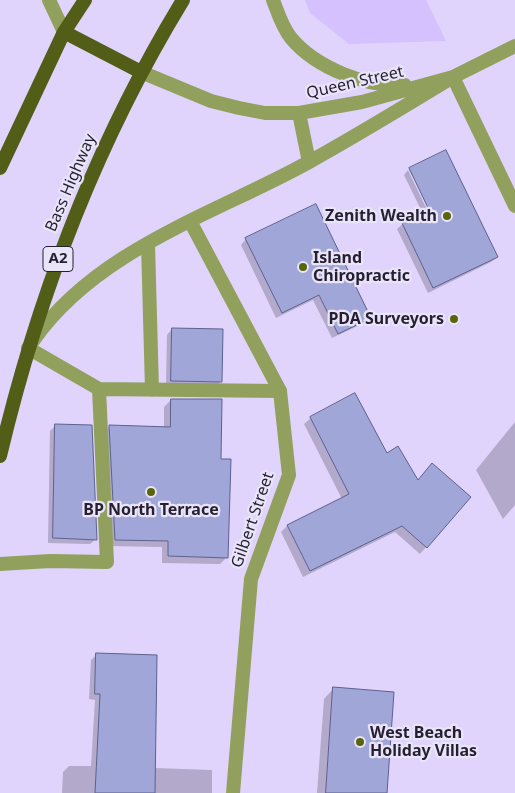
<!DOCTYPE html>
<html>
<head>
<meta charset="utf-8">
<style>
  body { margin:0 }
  canvas { display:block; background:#e0d3fc }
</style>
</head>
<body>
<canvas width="515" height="793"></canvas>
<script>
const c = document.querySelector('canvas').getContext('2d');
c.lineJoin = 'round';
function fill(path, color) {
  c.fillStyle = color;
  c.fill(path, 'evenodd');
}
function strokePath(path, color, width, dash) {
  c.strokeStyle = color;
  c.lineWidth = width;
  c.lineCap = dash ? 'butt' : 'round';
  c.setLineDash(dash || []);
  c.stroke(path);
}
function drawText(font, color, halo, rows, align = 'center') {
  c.font = font + ' "Noto Sans",sans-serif';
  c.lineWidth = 4.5;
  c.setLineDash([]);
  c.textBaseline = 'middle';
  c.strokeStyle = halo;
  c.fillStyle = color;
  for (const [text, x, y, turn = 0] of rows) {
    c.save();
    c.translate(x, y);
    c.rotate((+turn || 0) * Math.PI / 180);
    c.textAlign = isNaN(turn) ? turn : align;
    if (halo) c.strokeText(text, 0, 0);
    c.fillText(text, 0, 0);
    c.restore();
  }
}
fill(new Path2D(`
  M 305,0 L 426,0 L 446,41 L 349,44 L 310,13 Z`), '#d4c1fd');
fill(new Path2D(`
  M 445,152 L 497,257 L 491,262 L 428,293 L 397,229 L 403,224 L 423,214 L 404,175 L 408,170 L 430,216 L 433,215 L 409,170 Z
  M 246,239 L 369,318 L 364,323 L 332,338 L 313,300 L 276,318 L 241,245 Z
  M 172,329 L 221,381 L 216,387 L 166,386 L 167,335 Z
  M 171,400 L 227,557 L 220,564 L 162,563 L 162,547 L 108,546 L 103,433 L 110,426 L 164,428 L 164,407 Z
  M 311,418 L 386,455 L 426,547 L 420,554 L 395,532 L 303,577 L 281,532 L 287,526 L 342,499 L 304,424 Z
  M 515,422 L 515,505 L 503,519 L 476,470 Z
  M 56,425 L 96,539 L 90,544 L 48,543 L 50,431 Z
  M 97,654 L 154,711 L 156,711 L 155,768 L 212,770 L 212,793 L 62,793 L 63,772 L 69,766 L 91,766 L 95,700 L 89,699 L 91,660 Z
  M 334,688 L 386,793 L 317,793 L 324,699 Z`), '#0003');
const building = new Path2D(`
  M 446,150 L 498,257 L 433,288 L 402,223 L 429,210 L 409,168 Z
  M 316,204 L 371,318 L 338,334 L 319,295 L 282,313 L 245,238 Z
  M 172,328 L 223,329 L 222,382 L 171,381 Z
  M 355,393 L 387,453 L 398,446 L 418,480 L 432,463 L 471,497 L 427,548 L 402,526 L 310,571 L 287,525 L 349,494 L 310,417 Z
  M 171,399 L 222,399 L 221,459 L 231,459 L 228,558 L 168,556 L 168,541 L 115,540 L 109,425 L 170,427 Z
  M 55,424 L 92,425 L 97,540 L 53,538 Z
  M 96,653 L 157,655 L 155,793 L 95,793 L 100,694 L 95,694 Z
  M 333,687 L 394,692 L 387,793 L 326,793 Z`);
fill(building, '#a0a6d7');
strokePath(building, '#5c618e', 1);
strokePath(new Path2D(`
  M 148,244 L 152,390
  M 99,389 L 280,391
  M 0,564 L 50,561 L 107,562 L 99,389 L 28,348`), '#91a15d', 14);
strokePath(new Path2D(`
  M 273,0 C 278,13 282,27 291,38 C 316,68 367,88 405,85
  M 141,72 L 211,101 L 239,108 L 265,113 L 299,113 L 362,102 L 453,77 L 515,46
  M 453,77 L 515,206
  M 299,113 L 309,162
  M 190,221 L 280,391 L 289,475 L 251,579 L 233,793
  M 33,341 C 97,249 215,214 309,162 C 358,135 405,106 453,77`), '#91a15d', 14);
strokePath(new Path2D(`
  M 49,0 L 64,32`), '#91a15d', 14);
strokePath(new Path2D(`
  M 64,32 L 141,72
  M 0,168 L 64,32 L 85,0
  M 0,456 C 38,295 97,141 183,0`), '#525e18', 14);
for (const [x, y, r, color] of [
  [447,216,5,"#57650b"],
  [303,267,5,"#57650b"],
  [454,319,5,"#57650b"],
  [151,492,5,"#57650b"],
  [360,742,5,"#57650b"]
]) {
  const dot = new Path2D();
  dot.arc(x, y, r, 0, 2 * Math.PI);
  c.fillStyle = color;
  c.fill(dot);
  strokePath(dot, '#eae4f9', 2);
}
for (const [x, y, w] of [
  [58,259,30]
]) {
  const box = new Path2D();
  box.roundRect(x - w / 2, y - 12.5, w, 25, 4);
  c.fillStyle = '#eae4f9';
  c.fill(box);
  strokePath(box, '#251f32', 1);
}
drawText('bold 15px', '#251f32', null, [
  ["A2",58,259]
]);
drawText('16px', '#251f32', '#eae4f9', [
  ["Queen Street",355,83,-13],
  ["Bass Highway",71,183,-67],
  ["Gilbert Street",253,520,-71]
]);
drawText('bold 16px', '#251f32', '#eae4f9', [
  ["Zenith Wealth",437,216],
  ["Island",313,258,"left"],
  ["Chiropractic",313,276,"left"],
  ["PDA Surveyors",444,319],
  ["BP North Terrace",151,510,"center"],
  ["West Beach",370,733,"left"],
  ["Holiday Villas",370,751,"left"]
], 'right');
</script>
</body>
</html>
